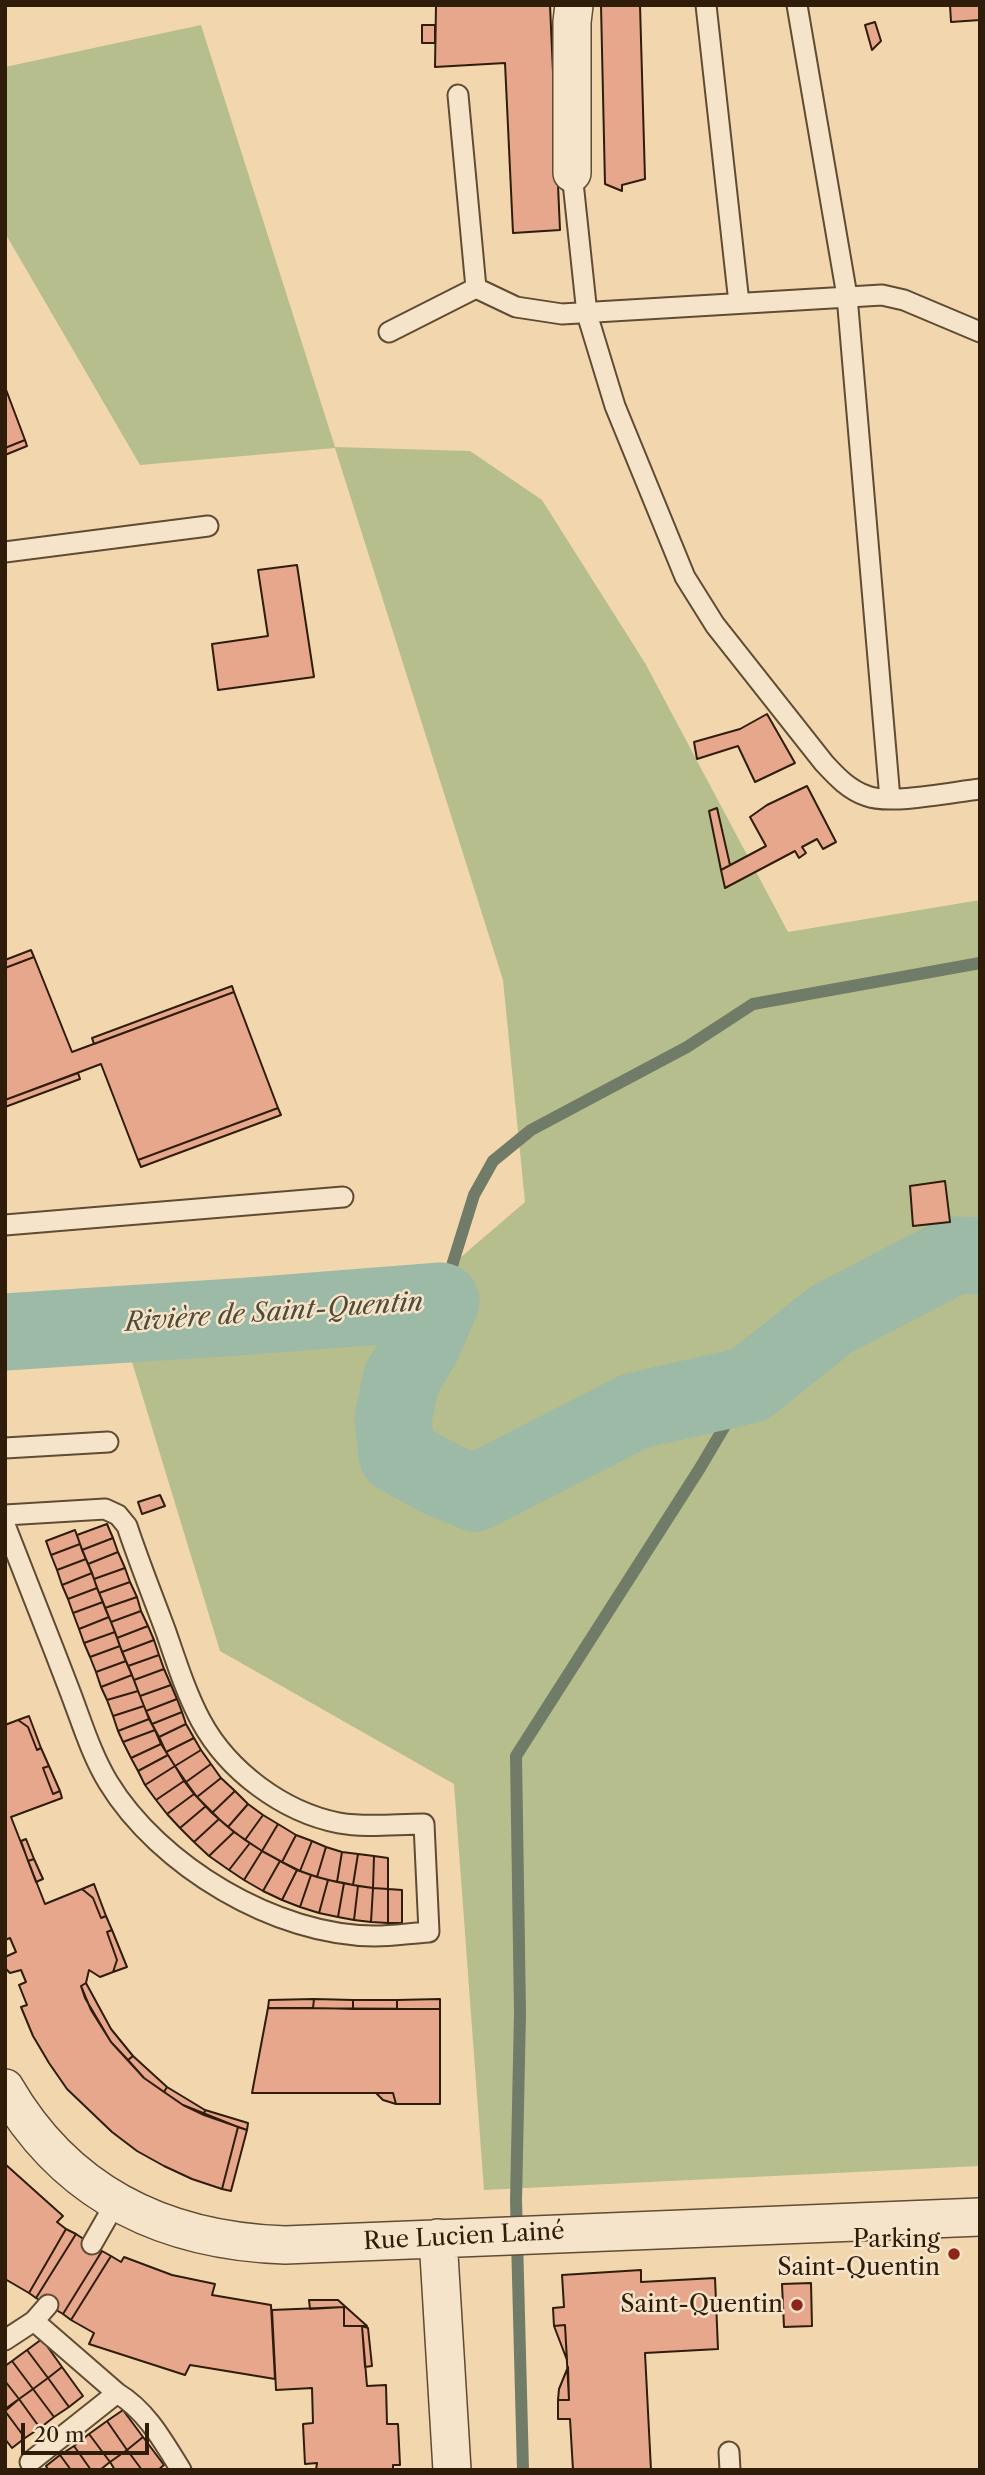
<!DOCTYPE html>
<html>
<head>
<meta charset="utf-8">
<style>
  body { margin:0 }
  #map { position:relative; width:985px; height:2475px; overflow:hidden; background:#f1d6ae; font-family:"Libre Caslon Text",serif }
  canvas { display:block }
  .frame { position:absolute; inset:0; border:7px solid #2f1d0a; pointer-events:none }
  .scale { position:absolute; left:21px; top:2423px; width:128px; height:32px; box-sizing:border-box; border:4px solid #2f1d0a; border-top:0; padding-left:9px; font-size:21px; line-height:24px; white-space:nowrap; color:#2f1d0a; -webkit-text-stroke:5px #f6e4ca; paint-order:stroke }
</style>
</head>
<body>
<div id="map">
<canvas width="985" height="2475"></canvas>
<div class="frame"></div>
<div class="scale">20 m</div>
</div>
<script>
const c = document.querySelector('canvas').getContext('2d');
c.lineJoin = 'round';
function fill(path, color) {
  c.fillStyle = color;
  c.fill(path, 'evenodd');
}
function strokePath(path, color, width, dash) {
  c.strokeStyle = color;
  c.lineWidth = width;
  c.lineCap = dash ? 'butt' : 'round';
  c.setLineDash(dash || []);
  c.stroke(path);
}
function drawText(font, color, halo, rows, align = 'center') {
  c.font = font + ' "Libre Caslon Text",serif';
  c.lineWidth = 5;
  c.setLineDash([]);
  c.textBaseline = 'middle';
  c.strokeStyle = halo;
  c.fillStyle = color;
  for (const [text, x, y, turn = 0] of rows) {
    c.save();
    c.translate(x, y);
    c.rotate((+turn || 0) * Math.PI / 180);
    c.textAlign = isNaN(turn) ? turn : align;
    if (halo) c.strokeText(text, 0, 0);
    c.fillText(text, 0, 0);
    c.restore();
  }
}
fill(new Path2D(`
  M 201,25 L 335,447 L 470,451 L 542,500 L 645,663 L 788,932 L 980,900 L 980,2166 L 484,2190 L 454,1784 L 220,1651 L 122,1329 L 411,1300 L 525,1202 L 503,980 L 335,448 L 140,465 L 5,233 L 5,67 Z`), '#b6be8d');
strokePath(new Path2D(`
  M 441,1301 L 474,1195 L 493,1161 L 531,1130 L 687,1047 L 753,1004 L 980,963
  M 523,2470 L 516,2200 L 520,2013 L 516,1756 L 700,1468 L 749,1385`), '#707b68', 12);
strokePath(new Path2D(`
  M 5,1332 L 250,1316 L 441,1301 L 423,1343 L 401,1380 L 393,1419 L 397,1455 L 441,1479 L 475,1493 L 635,1411 L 749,1385 L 832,1319 L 955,1255 L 980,1256`), '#9cbaa6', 77);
const building = new Path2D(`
  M 436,5 L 550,5 L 560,230 L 513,233 L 505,63 L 435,67 Z
  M 601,5 L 640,5 L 645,179 L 622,185 L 622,191 L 605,184 Z
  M 950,5 L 980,5 L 980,20 L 951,22 Z
  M 875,22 L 881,41 L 872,50 L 865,25 Z
  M 422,25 L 435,25 L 435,43 L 422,43 Z
  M 5,387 L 25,440 L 5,448 Z
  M 25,440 L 27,446 L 5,455 L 5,448 Z
  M 297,565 L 314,677 L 218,690 L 212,644 L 268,636 L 258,570 Z
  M 767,714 L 795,763 L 755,782 L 738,746 L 697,759 L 694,742 L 740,729 Z
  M 807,786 L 836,842 L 823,849 L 817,839 L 802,847 L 806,853 L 799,858 L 795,851 L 725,888 L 721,870 L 766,846 L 750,817 L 767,805 Z
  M 717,808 L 730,865 L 721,870 L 709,811 Z
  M 31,950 L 34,957 L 5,968 L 5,960 Z
  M 34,957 L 72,1052 L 234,992 L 278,1108 L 138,1160 L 101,1064 L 5,1100 L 5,968 Z
  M 232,986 L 234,992 L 94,1044 L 92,1038 Z
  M 78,1073 L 80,1079 L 5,1107 L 5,1100 Z
  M 278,1108 L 281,1115 L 141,1167 L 138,1160 Z
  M 945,1181 L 950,1222 L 913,1226 L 910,1186 Z
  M 160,1495 L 165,1506 L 142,1514 L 138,1502 Z
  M 107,1524 L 113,1538 L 82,1550 L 77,1535 Z
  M 75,1530 L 80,1544 L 51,1555 L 46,1541 Z
  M 113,1538 L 118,1552 L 88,1564 L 82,1550 Z
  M 80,1544 L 86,1559 L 57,1570 L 51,1555 Z
  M 118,1552 L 125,1568 L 94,1579 L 88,1564 Z
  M 86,1559 L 92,1573 L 62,1585 L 57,1570 Z
  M 125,1568 L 130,1582 L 99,1593 L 94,1579 Z
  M 92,1573 L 97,1588 L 68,1599 L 62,1585 Z
  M 130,1582 L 137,1597 L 105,1608 L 99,1593 Z
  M 97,1588 L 103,1602 L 73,1613 L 68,1599 Z
  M 137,1597 L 141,1611 L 111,1622 L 105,1608 Z
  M 103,1602 L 109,1617 L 79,1629 L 73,1613 Z
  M 141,1611 L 148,1626 L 117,1638 L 111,1622 Z
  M 109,1617 L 115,1632 L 84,1643 L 79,1629 Z
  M 148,1626 L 154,1640 L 122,1652 L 117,1638 Z
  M 115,1632 L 120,1646 L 90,1657 L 84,1643 Z
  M 154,1640 L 159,1655 L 128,1666 L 122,1652 Z
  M 120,1646 L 126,1661 L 96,1672 L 90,1657 Z
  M 159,1655 L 164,1669 L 134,1680 L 128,1666 Z
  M 126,1661 L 132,1675 L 101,1687 L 96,1672 Z
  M 164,1669 L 171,1685 L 140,1696 L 134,1680 Z
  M 132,1675 L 138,1691 L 107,1700 L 101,1687 Z
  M 171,1685 L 177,1699 L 146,1711 L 140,1696 Z
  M 138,1691 L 144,1706 L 113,1716 L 107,1700 Z
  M 177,1699 L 182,1712 L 152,1724 L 146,1711 Z
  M 144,1706 L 149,1719 L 118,1731 L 113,1716 Z
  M 182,1712 L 186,1724 L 159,1737 L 152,1724 Z
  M 29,1716 L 41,1748 L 37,1750 L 28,1727 L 18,1720 Z
  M 149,1719 L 155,1730 L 123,1742 L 118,1731 Z
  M 18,1720 L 28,1727 L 37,1750 L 41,1748 L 49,1766 L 43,1768 L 53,1794 L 60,1791 L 62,1798 L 11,1817 L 45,1904 L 82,1889 L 93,1898 L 101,1918 L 106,1916 L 112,1930 L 107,1932 L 117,1960 L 113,1972 L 100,1977 L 89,1970 L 86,1983 L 81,1986 L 85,1998 L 111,2042 L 144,2078 L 183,2105 L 238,2127 L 222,2189 L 192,2179 L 164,2166 L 137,2151 L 112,2132 L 67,2089 L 49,2063 L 33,2036 L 21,2007 L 27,2005 L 19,1985 L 26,1982 L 21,1970 L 10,1973 L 5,1968 L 5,1957 L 16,1952 L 10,1938 L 5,1940 L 5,1725 Z
  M 186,1724 L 194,1738 L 166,1752 L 159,1737 Z
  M 155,1730 L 161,1744 L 131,1758 L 123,1742 Z
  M 194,1738 L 201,1750 L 175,1766 L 166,1752 Z
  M 161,1744 L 168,1755 L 138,1771 L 131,1758 Z
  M 201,1750 L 211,1764 L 186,1782 L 175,1766 Z
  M 168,1755 L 175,1766 L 145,1785 L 138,1771 Z
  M 211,1764 L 221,1778 L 197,1797 L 186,1782 Z
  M 49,1766 L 60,1791 L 53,1794 L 43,1768 Z
  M 175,1766 L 184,1781 L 156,1800 L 145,1785 Z
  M 221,1778 L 235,1791 L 212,1813 L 197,1797 Z
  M 184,1781 L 194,1794 L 167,1814 L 156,1800 Z
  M 235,1791 L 248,1804 L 228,1827 L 212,1813 Z
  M 194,1794 L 206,1806 L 180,1828 L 167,1814 Z
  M 248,1804 L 263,1815 L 245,1840 L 228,1827 Z
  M 206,1806 L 219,1819 L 194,1842 L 180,1828 Z
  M 263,1815 L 278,1824 L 262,1851 L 245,1840 Z
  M 219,1819 L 234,1832 L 209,1856 L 194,1842 Z
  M 278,1824 L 296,1835 L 282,1862 L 262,1851 Z
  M 234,1832 L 250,1843 L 229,1870 L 209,1856 Z
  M 296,1835 L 312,1841 L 300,1871 L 282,1862 Z
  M 26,1839 L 34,1859 L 28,1861 L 21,1841 Z
  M 312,1841 L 326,1847 L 317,1877 L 300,1871 Z
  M 250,1843 L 262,1851 L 244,1880 L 229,1870 Z
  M 326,1847 L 342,1852 L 337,1882 L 317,1877 Z
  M 262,1851 L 280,1861 L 263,1891 L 244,1880 Z
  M 342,1852 L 358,1854 L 353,1885 L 337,1882 Z
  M 358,1854 L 374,1856 L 373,1888 L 353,1885 Z
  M 374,1856 L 388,1858 L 388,1889 L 373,1888 Z
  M 34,1859 L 43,1879 L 36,1882 L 28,1861 Z
  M 280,1861 L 297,1870 L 282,1900 L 263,1891 Z
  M 297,1870 L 311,1875 L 300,1907 L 282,1900 Z
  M 311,1875 L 328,1880 L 319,1913 L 300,1907 Z
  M 328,1880 L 344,1883 L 338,1917 L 319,1913 Z
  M 344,1883 L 358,1886 L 354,1920 L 338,1917 Z
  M 94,1884 L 106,1916 L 101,1918 L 93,1898 L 82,1889 Z
  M 358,1886 L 373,1888 L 371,1922 L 354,1920 Z
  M 373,1888 L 388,1889 L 388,1923 L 371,1922 Z
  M 388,1889 L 402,1890 L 402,1923 L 388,1923 Z
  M 112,1930 L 127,1967 L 113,1972 L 117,1960 L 107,1932 Z
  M 86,1983 L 111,2029 L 133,2056 L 128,2060 L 111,2042 L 91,2010 L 81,1986 Z
  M 314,1999 L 353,2000 L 353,2009 L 313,2008 Z
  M 314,1999 L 313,2008 L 268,2008 L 269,2000 Z
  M 440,1999 L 440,2009 L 397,2009 L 397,2000 Z
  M 353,2000 L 397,2000 L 397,2009 L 353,2009 Z
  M 268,2008 L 440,2009 L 440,2104 L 396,2104 L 393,2093 L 252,2093 Z
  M 133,2056 L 167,2087 L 164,2092 L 144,2078 L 128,2060 Z
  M 167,2087 L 205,2110 L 204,2115 L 183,2105 L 164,2092 Z
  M 376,2093 L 393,2093 L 396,2104 L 383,2100 Z
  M 205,2110 L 248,2123 L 247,2130 L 204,2115 Z
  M 238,2127 L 247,2130 L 231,2191 L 222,2189 Z
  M 5,2164 L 63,2216 L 57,2222 L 66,2229 L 29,2293 L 5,2279 Z
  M 66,2229 L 76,2234 L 36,2298 L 29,2293 Z
  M 76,2234 L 102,2251 L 63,2314 L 36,2298 Z
  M 102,2251 L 111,2256 L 71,2320 L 63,2314 Z
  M 111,2256 L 121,2262 L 124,2257 L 172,2275 L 215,2284 L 212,2295 L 271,2305 L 275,2379 L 190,2365 L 185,2375 L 89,2344 L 94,2333 L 71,2320 Z
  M 641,2270 L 641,2282 L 715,2278 L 718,2349 L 645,2353 L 651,2470 L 573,2470 L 570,2419 L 558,2419 L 558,2400 L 569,2400 L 565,2325 L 554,2326 L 553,2308 L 564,2307 L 562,2275 Z
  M 811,2283 L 812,2326 L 784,2327 L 782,2284 Z
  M 309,2300 L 338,2300 L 367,2326 L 344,2326 L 344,2307 L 310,2309 Z
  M 344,2307 L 344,2326 L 362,2326 L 367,2386 L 386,2385 L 387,2424 L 398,2424 L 400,2465 L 393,2465 L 393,2470 L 316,2470 L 317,2463 L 305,2464 L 303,2424 L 313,2423 L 312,2388 L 276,2390 L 272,2310 Z
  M 565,2325 L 567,2360 L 554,2326 Z
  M 362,2326 L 368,2328 L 372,2366 L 365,2367 Z
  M 42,2339 L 62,2367 L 48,2378 L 27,2350 Z
  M 27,2350 L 48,2378 L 33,2389 L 12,2361 Z
  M 12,2361 L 33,2389 L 19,2399 L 5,2381 L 5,2366 Z
  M 62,2367 L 83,2396 L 69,2407 L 48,2378 Z
  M 568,2367 L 569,2400 L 558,2400 L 559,2389 Z
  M 48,2378 L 69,2407 L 54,2417 L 33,2389 Z
  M 5,2381 L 19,2399 L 5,2409 Z
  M 33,2389 L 54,2417 L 40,2428 L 19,2399 Z
  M 19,2399 L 40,2428 L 25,2438 L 5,2411 Z
  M 123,2410 L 143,2437 L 127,2450 L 107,2421 Z
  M 5,2411 L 25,2438 L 12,2448 L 5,2439 Z
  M 107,2421 L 127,2450 L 110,2462 L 89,2434 Z
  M 89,2434 L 110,2462 L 100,2470 L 91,2470 L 74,2446 Z
  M 143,2437 L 164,2465 L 158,2470 L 142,2470 L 127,2450 Z
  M 74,2446 L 91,2470 L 71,2470 L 60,2455 Z
  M 127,2450 L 142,2470 L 115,2470 L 110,2462 Z
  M 60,2455 L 71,2470 L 48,2470 L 46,2466 Z`);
fill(building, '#e6a78d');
strokePath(building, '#2f1d0a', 2);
const lane = new Path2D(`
  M 706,5 L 739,303
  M 797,5 L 847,296 L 890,799
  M 458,95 L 476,288 L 516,307 L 562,314 L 882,295 L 904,300 L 980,332
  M 572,173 L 587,314 L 615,406 L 685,577 L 715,625 L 824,763 C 837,777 849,790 867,796 C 890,805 953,792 980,789
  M 389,332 L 476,288
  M 5,552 L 208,526
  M 5,1225 L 343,1197
  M 5,1448 L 108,1442
  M 5,1515 L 105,1509 L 118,1515 L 127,1526 C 139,1562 153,1597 166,1632 C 176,1661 186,1693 201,1721 C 228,1771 283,1812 339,1823 C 366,1828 396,1824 424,1824 L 429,1932 C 411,1933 393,1936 375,1936 C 276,1936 159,1866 108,1782 C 91,1754 81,1720 69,1689 C 48,1634 26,1579 5,1525
  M 92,2244 L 116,2202
  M 5,2340 L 34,2321 L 48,2305
  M 117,2393 C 147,2411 163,2441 181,2470
  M 729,2452 L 730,2470
  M 30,2462 L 117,2393 L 34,2321`);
const street = new Path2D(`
  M 572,173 L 572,22 L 574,5
  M 5,2088 C 67,2195 165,2241 285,2245 L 980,2217
  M 438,2238 L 452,2470`);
strokePath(lane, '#604b33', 23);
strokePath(street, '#604b33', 40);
strokePath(lane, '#f6e4ca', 19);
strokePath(street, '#f6e4ca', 37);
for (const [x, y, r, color] of [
  [954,2254,7,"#8f2418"],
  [797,2305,7,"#8f2418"]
]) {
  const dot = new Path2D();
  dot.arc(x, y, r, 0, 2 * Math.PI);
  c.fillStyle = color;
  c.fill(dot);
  strokePath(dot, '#f6e4ca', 2.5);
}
drawText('24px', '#2f1d0a', '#f6e4ca', [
  ["Rue Lucien Lainé",464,2237,-3]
]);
drawText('24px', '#2f1d0a', '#f6e4ca', [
  ["Parking",940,2240],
  ["Saint-Quentin",940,2268],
  ["Saint-Quentin",783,2305]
], 'right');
drawText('italic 26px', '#504c39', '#f6e4ca', [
  ["Rivière de Saint-Quentin",274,1313,-4]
]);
</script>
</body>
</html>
